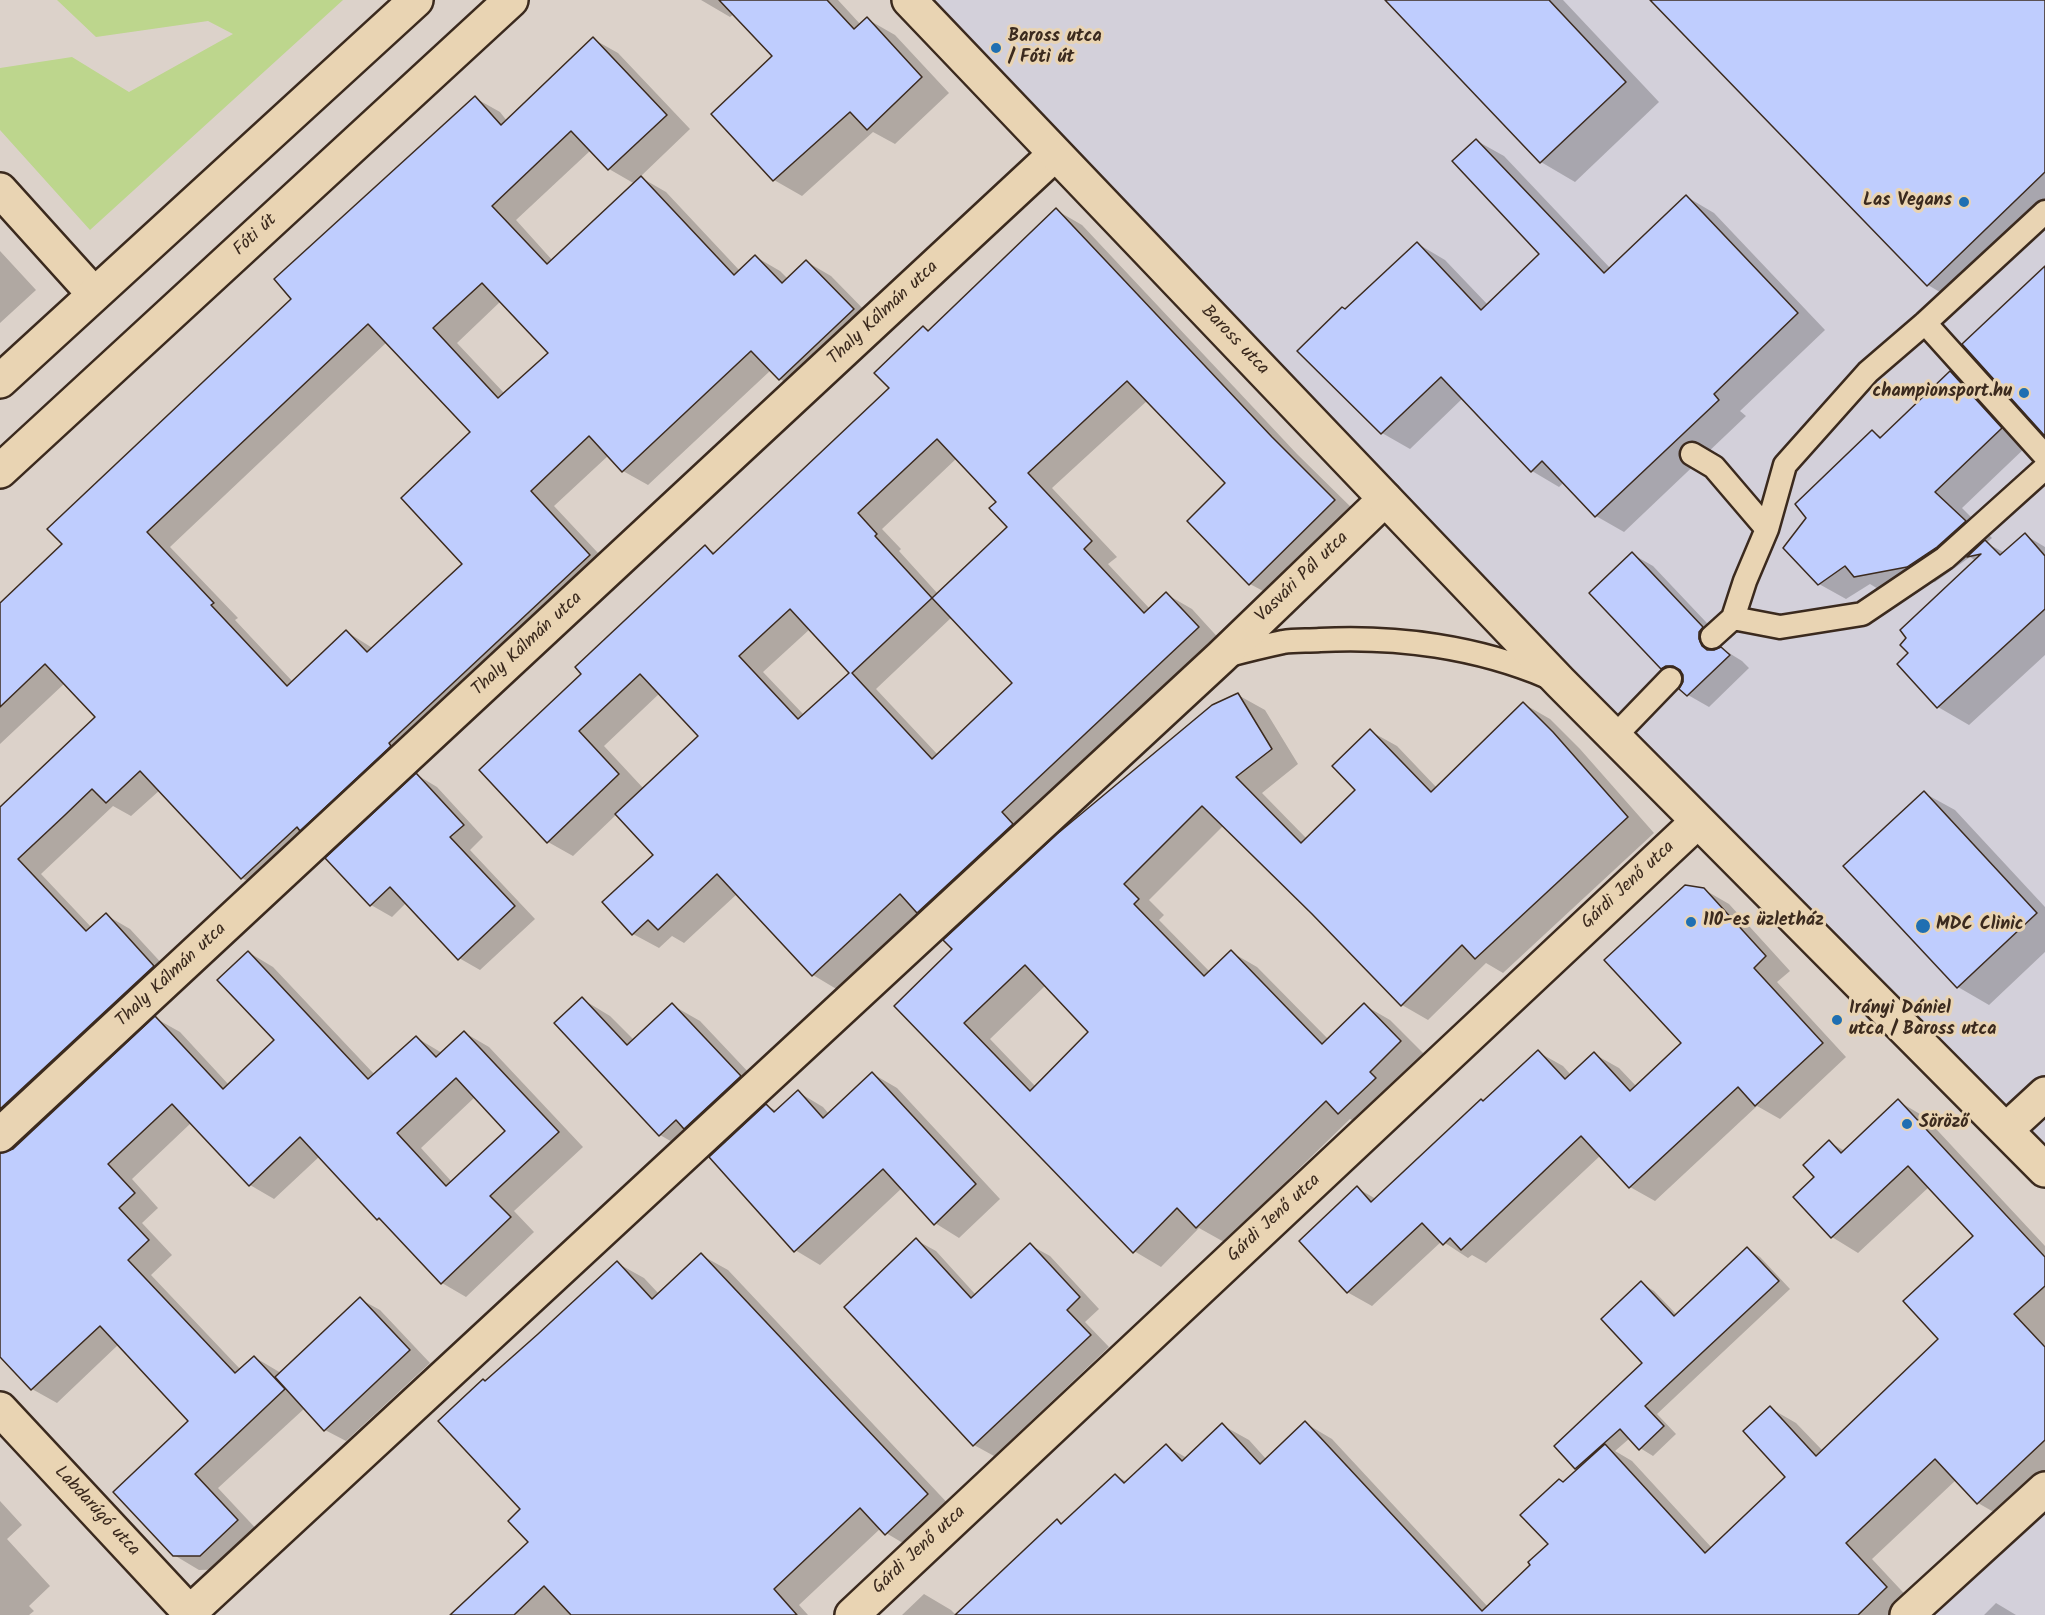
<!DOCTYPE html>
<html>
<head>
<meta charset="utf-8">
<style>
  body { margin:0 }
  canvas { display:block; background:#dcd2ca }
</style>
</head>
<body>
<canvas width="2045" height="1615"></canvas>
<script>
const c = document.querySelector('canvas').getContext('2d');
c.lineJoin = 'round';
function fill(path, color) {
  c.fillStyle = color;
  c.fill(path, 'evenodd');
}
function strokePath(path, color, width, dash) {
  c.strokeStyle = color;
  c.lineWidth = width;
  c.lineCap = dash ? 'butt' : 'round';
  c.setLineDash(dash || []);
  c.stroke(path);
}
function drawText(font, color, halo, rows, align = 'center') {
  c.font = font + ' Kalam,sans-serif';
  c.lineWidth = 6;
  c.setLineDash([]);
  c.textBaseline = 'middle';
  c.strokeStyle = halo;
  c.fillStyle = color;
  for (const [text, x, y, turn = 0] of rows) {
    c.save();
    c.translate(x, y);
    c.rotate((+turn || 0) * Math.PI / 180);
    c.textAlign = isNaN(turn) ? turn : align;
    if (halo) c.strokeText(text, 0, 0);
    c.fillText(text, 0, 0);
    c.restore();
  }
}
fill(new Path2D(`
  M 932,0 L 2045,0 L 2045,1161 L 1768,871 Z
  M 2045,1512 L 2045,1615 L 1933,1615 Z`), '#d3d0da');
fill(new Path2D(`
  M 57,0 L 343,0 L 90,230 L 0,130 L 0,68 L 72,57 L 129,92 L 233,34 L 208,21 L 96,37 Z`), '#bdd68d');
fill(new Path2D(`
  M 701,0 L 838,0 L 861,25 L 867,19 L 895,35 L 949,93 L 895,144 L 873,132 L 802,196 L 774,180 L 713,115 L 774,56 L 734,14 L 730,17 Z
  M 1387,0 L 1563,0 L 1659,102 L 1575,182 L 1541,162 Z
  M 1653,0 L 2045,0 L 2045,213 L 1955,301 L 1928,285 Z
  M 593,39 L 618,53 L 690,129 L 640,177 L 666,192 L 740,271 L 756,257 L 780,271 L 788,279 L 807,262 L 831,276 L 878,324 L 804,393 L 780,379 L 771,370 L 648,485 L 623,471 L 609,455 L 554,506 L 613,569 L 267,892 L 242,878 L 160,790 L 131,816 L 113,806 L 41,874 L 92,928 L 106,915 L 130,929 L 178,981 L 0,1116 L 0,809 L 97,717 L 65,683 L 0,744 L 0,605 L 64,545 L 293,299 L 475,98 L 500,112 L 507,121 ZM 591,150 L 609,169 L 635,184 L 553,261 L 516,220 ZM 501,301 L 551,353 L 505,394 L 457,343 ZM 387,342 L 472,432 L 465,564 L 374,649 L 347,632 L 293,682 L 235,620 L 238,618 L 170,547 Z
  M 1477,141 L 1504,156 L 1611,269 L 1687,197 L 1714,213 L 1825,330 L 1740,411 L 1746,416 L 1624,532 L 1596,516 L 1564,482 L 1559,487 L 1532,471 L 1463,398 L 1410,449 L 1382,433 L 1346,311 L 1418,244 L 1445,260 L 1488,305 L 1542,254 Z
  M 1056,210 L 1082,225 L 1297,454 L 1359,515 L 1276,598 L 1250,584 L 1189,521 L 1227,483 L 1148,400 L 1052,488 L 1117,557 L 1108,564 L 1150,609 L 1166,594 L 1192,609 L 1223,643 L 944,926 L 920,913 L 838,990 L 813,975 L 737,894 L 684,943 L 672,936 L 659,948 L 633,934 L 655,855 L 617,814 L 573,856 L 548,842 L 583,674 L 705,547 L 716,553 L 891,388 L 923,327 L 930,331 ZM 957,458 L 998,502 L 1009,527 L 938,594 L 899,551 L 901,549 L 882,529 ZM 952,617 L 1014,683 L 938,755 L 876,689 ZM 810,629 L 851,673 L 804,715 L 763,672 ZM 660,693 L 700,736 L 644,789 L 604,746 Z
  M 0,251 L 36,290 L 0,323 Z
  M 1950,373 L 1978,389 L 2028,445 L 1962,508 L 1992,538 L 1986,543 L 2005,553 L 2025,535 L 2045,547 L 2045,655 L 1969,725 L 1938,707 L 1899,664 L 1910,653 L 1976,561 L 1970,557 L 1935,582 L 1883,592 L 1870,584 L 1846,599 L 1819,584 L 1873,432 L 1882,437 Z
  M 1632,554 L 1653,566 L 1723,640 L 1719,649 L 1721,648 L 1742,661 L 1749,668 L 1709,707 L 1688,695 L 1681,688 L 1684,679 L 1682,680 L 1662,668 Z
  M 1238,695 L 1265,710 L 1298,764 L 1262,793 L 1307,839 L 1357,790 L 1370,731 L 1397,746 L 1437,788 L 1524,704 L 1550,719 L 1580,749 L 1654,833 L 1503,973 L 1486,963 L 1428,1020 L 1402,1005 L 1313,913 L 1224,825 L 1149,900 L 1164,915 L 1159,920 L 1210,972 L 1231,952 L 1257,967 L 1329,1040 L 1364,1005 L 1390,1020 L 1427,1057 L 1366,1128 L 1350,1119 L 1224,1242 L 1199,1228 L 1161,1267 L 1134,1251 L 896,1006 ZM 1046,985 L 1090,1032 L 1036,1087 L 990,1039 Z
  M 417,775 L 437,787 L 483,837 L 470,850 L 535,919 L 480,970 L 459,958 L 407,902 L 392,917 L 371,905 Z
  M 1924,793 L 1955,810 L 2045,907 L 2045,952 L 1989,1005 L 1958,987 L 1846,866 Z
  M 1703,889 L 1729,904 L 1790,971 L 1777,982 L 1846,1057 L 1780,1119 L 1757,1106 L 1655,1201 L 1630,1187 L 1601,1155 L 1486,1263 L 1472,1255 L 1468,1258 L 1442,1241 L 1372,1306 L 1347,1292 L 1357,1188 L 1376,1199 L 1538,1052 L 1563,1066 L 1571,1075 L 1594,1054 L 1619,1068 L 1637,1087 L 1683,1044 Z
  M 248,952 L 273,967 L 375,1075 L 417,1038 L 442,1053 L 465,1033 L 489,1047 L 583,1147 L 514,1211 L 534,1232 L 466,1297 L 442,1283 L 387,1224 L 378,1219 L 320,1156 L 274,1199 L 250,1185 L 191,1123 L 132,1179 L 158,1208 L 142,1223 L 172,1255 L 151,1275 L 241,1370 L 254,1357 L 281,1373 L 360,1299 L 380,1310 L 430,1363 L 346,1441 L 325,1430 L 305,1408 L 218,1488 L 262,1535 L 225,1569 L 199,1570 L 174,1555 L 190,1421 L 119,1344 L 57,1403 L 32,1389 L 0,1354 L 0,1184 L 155,1018 L 180,1032 L 229,1085 L 276,1041 ZM 475,1097 L 507,1131 L 452,1182 L 421,1148 Z
  M 582,999 L 610,1016 L 634,1040 L 672,1005 L 700,1021 L 768,1093 L 688,1151 L 660,1135 Z
  M 873,1074 L 897,1088 L 1000,1199 L 959,1238 L 935,1223 L 902,1188 L 820,1265 L 795,1250 L 767,1106 L 777,1111 L 798,1092 L 823,1107 L 829,1114 Z
  M 1898,1101 L 1925,1117 L 2045,1246 L 2045,1480 L 2004,1518 L 1978,1503 L 1956,1480 L 1872,1559 L 1913,1603 L 1900,1615 L 957,1615 L 1057,1521 L 1063,1524 L 1115,1475 L 1127,1482 L 1166,1446 L 1187,1458 L 1222,1425 L 1249,1440 L 1267,1460 L 1305,1423 L 1332,1439 L 1488,1607 L 1532,1565 L 1550,1544 L 1564,1483 L 1579,1469 L 1576,1468 L 1644,1363 L 1641,1283 L 1654,1291 L 1677,1315 L 1748,1249 L 1760,1257 L 1790,1289 L 1657,1414 L 1676,1434 L 1653,1456 L 1640,1448 L 1630,1438 L 1615,1451 L 1632,1461 L 1712,1548 L 1787,1477 L 1770,1408 L 1796,1423 L 1823,1451 L 1940,1339 L 1975,1236 L 1929,1187 L 1858,1253 L 1832,1237 L 1817,1177 L 1829,1142 L 1845,1151 Z
  M 916,1240 L 936,1251 L 976,1295 L 1030,1245 L 1050,1256 L 1099,1309 L 1085,1322 L 1109,1347 L 994,1456 L 974,1445 L 846,1307 Z
  M 701,1255 L 728,1270 L 954,1510 L 913,1549 L 886,1533 L 881,1528 L 799,1605 L 808,1615 L 452,1615 L 530,1543 L 523,1509 L 486,1382 L 617,1263 L 644,1278 L 659,1294 Z
  M 0,1501 L 22,1525 L 7,1539 L 50,1586 L 29,1606 L 34,1611 L 29,1615 L 0,1615 Z
  M 924,1594 L 951,1610 L 956,1615 L 902,1615 Z
  M 1996,1603 L 2016,1615 L 1984,1615 Z`), '#0003');
const building = new Path2D(`
  M 719,0 L 827,0 L 854,29 L 867,17 L 922,77 L 867,130 L 850,112 L 773,181 L 711,114 L 772,56 Z
  M 1385,0 L 1549,0 L 1626,82 L 1540,163 Z
  M 1650,0 L 2045,0 L 2045,172 L 1927,286 Z
  M 593,37 L 667,115 L 608,170 L 571,131 L 492,206 L 547,264 L 641,176 L 734,275 L 755,255 L 782,283 L 806,260 L 854,309 L 779,380 L 751,351 L 622,472 L 589,436 L 531,491 L 590,555 L 389,743 L 391,746 L 300,831 L 297,827 L 241,879 L 140,771 L 106,803 L 92,789 L 65,815 L 18,859 L 86,931 L 106,913 L 154,966 L 0,1109 L 0,807 L 95,717 L 45,664 L 0,707 L 0,603 L 62,544 L 47,529 L 291,299 L 274,279 L 475,96 L 501,125 ZM 482,283 L 548,353 L 498,398 L 433,328 ZM 368,324 L 470,432 L 401,498 L 462,564 L 367,652 L 346,630 L 287,686 L 211,605 L 214,603 L 147,532 Z
  M 1476,139 L 1604,273 L 1686,195 L 1798,313 L 1714,394 L 1719,400 L 1595,517 L 1542,461 L 1531,472 L 1441,377 L 1381,434 L 1297,351 L 1342,307 L 1345,309 L 1417,242 L 1481,310 L 1539,254 L 1452,161 Z
  M 1056,208 L 1272,437 L 1335,500 L 1249,585 L 1187,521 L 1225,483 L 1127,381 L 1028,473 L 1092,541 L 1084,549 L 1144,613 L 1166,592 L 1199,627 L 1002,812 L 1013,824 L 917,913 L 900,894 L 812,976 L 717,874 L 658,930 L 648,920 L 632,935 L 602,902 L 653,855 L 615,814 L 698,736 L 640,674 L 579,731 L 619,774 L 547,843 L 479,770 L 581,674 L 575,667 L 705,545 L 713,554 L 889,388 L 874,373 L 923,326 L 928,331 ZM 937,439 L 996,502 L 989,508 L 1007,527 L 932,598 L 875,536 L 877,534 L 858,513 ZM 932,598 L 1012,683 L 932,759 L 852,673 ZM 790,609 L 849,673 L 798,719 L 739,656 Z
  M 2045,266 L 2045,436 L 1962,344 Z
  M 1950,371 L 2002,428 L 1935,492 L 1966,521 L 1937,547 L 1907,567 L 1854,577 L 1845,566 L 1818,585 L 1783,548 L 1806,518 L 1795,504 L 1872,430 L 1880,438 Z
  M 2025,533 L 2045,556 L 2045,609 L 1937,708 L 1897,664 L 1908,653 L 1900,645 L 1906,638 L 1900,630 L 1981,554 L 1967,557 L 1985,540 L 2000,555 Z
  M 1632,552 L 1703,627 L 1699,632 L 1699,639 L 1702,646 L 1707,650 L 1714,650 L 1721,647 L 1730,655 L 1687,696 L 1679,689 L 1683,682 L 1683,675 L 1680,670 L 1673,666 L 1666,666 L 1661,669 L 1589,593 Z
  M 1238,693 L 1272,749 L 1236,777 L 1301,843 L 1355,790 L 1332,766 L 1370,729 L 1431,792 L 1523,702 L 1553,732 L 1628,817 L 1475,959 L 1462,945 L 1401,1006 L 1312,914 L 1202,806 L 1124,884 L 1139,899 L 1134,904 L 1204,976 L 1231,950 L 1322,1044 L 1364,1003 L 1401,1041 L 1370,1072 L 1376,1078 L 1338,1114 L 1326,1101 L 1196,1228 L 1177,1208 L 1133,1253 L 894,1006 L 952,949 L 943,940 L 1057,834 L 1212,705 ZM 1025,965 L 1088,1032 L 1030,1091 L 964,1023 Z
  M 416,773 L 464,825 L 450,837 L 515,906 L 458,960 L 390,887 L 370,906 L 325,858 Z
  M 1924,791 L 2037,913 L 1957,988 L 1843,866 Z
  M 1685,885 L 1704,888 L 1766,956 L 1754,968 L 1823,1043 L 1755,1106 L 1738,1087 L 1629,1188 L 1581,1136 L 1461,1250 L 1450,1238 L 1443,1245 L 1422,1223 L 1347,1293 L 1299,1241 L 1357,1186 L 1371,1202 L 1481,1099 L 1483,1101 L 1538,1050 L 1565,1079 L 1594,1052 L 1630,1091 L 1681,1043 L 1604,960 Z
  M 248,951 L 368,1079 L 416,1036 L 436,1057 L 464,1031 L 559,1132 L 490,1196 L 511,1217 L 441,1284 L 379,1218 L 377,1220 L 300,1137 L 249,1186 L 172,1104 L 108,1164 L 135,1193 L 119,1208 L 149,1240 L 128,1260 L 235,1373 L 254,1356 L 285,1389 L 195,1474 L 238,1520 L 200,1556 L 173,1556 L 113,1492 L 188,1421 L 100,1326 L 31,1390 L 0,1357 L 0,1153 L 13,1149 L 155,1016 L 223,1089 L 274,1040 L 217,980 ZM 456,1078 L 505,1131 L 446,1186 L 397,1133 Z
  M 582,997 L 627,1045 L 672,1003 L 741,1076 L 684,1129 L 676,1120 L 659,1136 L 554,1023 Z
  M 872,1072 L 976,1184 L 934,1225 L 883,1169 L 794,1252 L 709,1157 L 766,1104 L 774,1112 L 798,1090 L 823,1118 Z
  M 1898,1099 L 2045,1257 L 2045,1286 L 2014,1314 L 2045,1347 L 2045,1440 L 1977,1504 L 1935,1459 L 1846,1543 L 1887,1587 L 1858,1615 L 955,1615 L 1057,1519 L 1061,1524 L 1115,1474 L 1124,1483 L 1166,1444 L 1182,1461 L 1222,1423 L 1260,1464 L 1305,1421 L 1482,1611 L 1530,1565 L 1528,1562 L 1548,1544 L 1520,1515 L 1559,1479 L 1563,1482 L 1605,1444 L 1705,1553 L 1785,1477 L 1743,1431 L 1770,1406 L 1816,1456 L 1938,1339 L 1903,1301 L 1973,1236 L 1908,1166 L 1831,1238 L 1793,1197 L 1814,1177 L 1803,1165 L 1829,1140 L 1841,1153 Z
  M 916,1238 L 971,1298 L 1030,1243 L 1080,1297 L 1067,1310 L 1091,1335 L 973,1446 L 844,1307 Z
  M 1747,1247 L 1779,1281 L 1645,1406 L 1664,1426 L 1639,1450 L 1620,1429 L 1575,1469 L 1554,1446 L 1642,1363 L 1601,1319 L 1641,1281 L 1674,1316 Z
  M 701,1253 L 928,1494 L 885,1535 L 860,1508 L 774,1589 L 797,1615 L 571,1615 L 544,1586 L 514,1615 L 450,1615 L 528,1542 L 508,1521 L 520,1509 L 438,1421 L 483,1379 L 485,1381 L 538,1334 L 617,1261 L 652,1299 Z
  M 360,1297 L 410,1350 L 324,1431 L 275,1377 Z`);
fill(building, '#bfcdfe');
strokePath(building, '#3b2a1e', 1.5);
const lane = new Path2D(`
  M 1925,323 L 2045,456
  M 1692,454 L 1714,467 L 1767,529 L 1745,581 L 1733,618 L 1780,627 L 1862,614 L 1945,558 L 2045,468
  M 1767,529 L 1785,465 L 1868,372 L 1925,323 L 2045,212
  M 1712,637 L 1733,618
  M 1225,656 C 1244,651 1264,646 1283,642 C 1295,640 1308,641 1320,640 C 1397,636 1477,647 1548,677
  M 1614,737 L 1670,679`);
const street = new Path2D(`
  M 0,190 L 94,294
  M 2006,1130 L 2045,1094
  M 0,1135 L 1055,154
  M 0,1409 L 192,1615
  M 187,1615 L 1221,657 L 1385,499
  M 852,1615 L 1697,822
  M 1907,1615 L 2045,1489`);
const secondary = new Path2D(`
  M 909,0 L 1560,682 L 2045,1170
  M 0,381 L 416,0
  M 0,471 L 511,0`);
strokePath(lane, '#3b2a1e', 27);
strokePath(street, '#3b2a1e', 38);
strokePath(secondary, '#3b2a1e', 38);
strokePath(lane, '#e9d4b3', 22);
strokePath(street, '#e9d4b3', 33);
strokePath(secondary, '#e9d4b3', 33);
for (const [x, y, r, color] of [
  [996,48,6,"#1f6fb2"],
  [1964,202,6,"#1f6fb2"],
  [2024,393,6,"#1f6fb2"],
  [1691,922,6,"#1f6fb2"],
  [1923,926,8,"#1f6fb2"],
  [1837,1020,6,"#1f6fb2"],
  [1907,1124,6,"#1f6fb2"]
]) {
  const dot = new Path2D();
  dot.arc(x, y, r, 0, 2 * Math.PI);
  c.fillStyle = color;
  c.fill(dot);
  strokePath(dot, '#e9d4b3', 2);
}
drawText('bold 18px', '#3b2a1e', '#e9d4b3', [
  ["Baross utca",1008,38],
  ["/ Fóti út",1008,59],
  ["Las Vegans",1952,202,"right"],
  ["championsport.hu",2012,393,"right"],
  ["110-es üzletház",1703,922],
  ["MDC Clinic",1936,926],
  ["Irányi Dániel",1849,1010],
  ["utca / Baross utca",1849,1031],
  ["Söröző",1919,1124]
], 'left');
drawText('18px', '#3b2a1e', '#e9d4b3', [
  ["Fóti út",256,236,-43],
  ["Thaly Kálmán utca",884,314,-43],
  ["Baross utca",1234,341,46],
  ["Vasvári Pál utca",1303,578,-44],
  ["Thaly Kálmán utca",528,645,-43],
  ["Gárdi Jenő utca",1629,886,-43],
  ["Thaly Kálmán utca",172,976,-43],
  ["Gárdi Jenő utca",1275,1219,-43],
  ["Labdarúgó utca",96,1512,47],
  ["Gárdi Jenő utca",920,1551,-43]
]);
</script>
</body>
</html>
